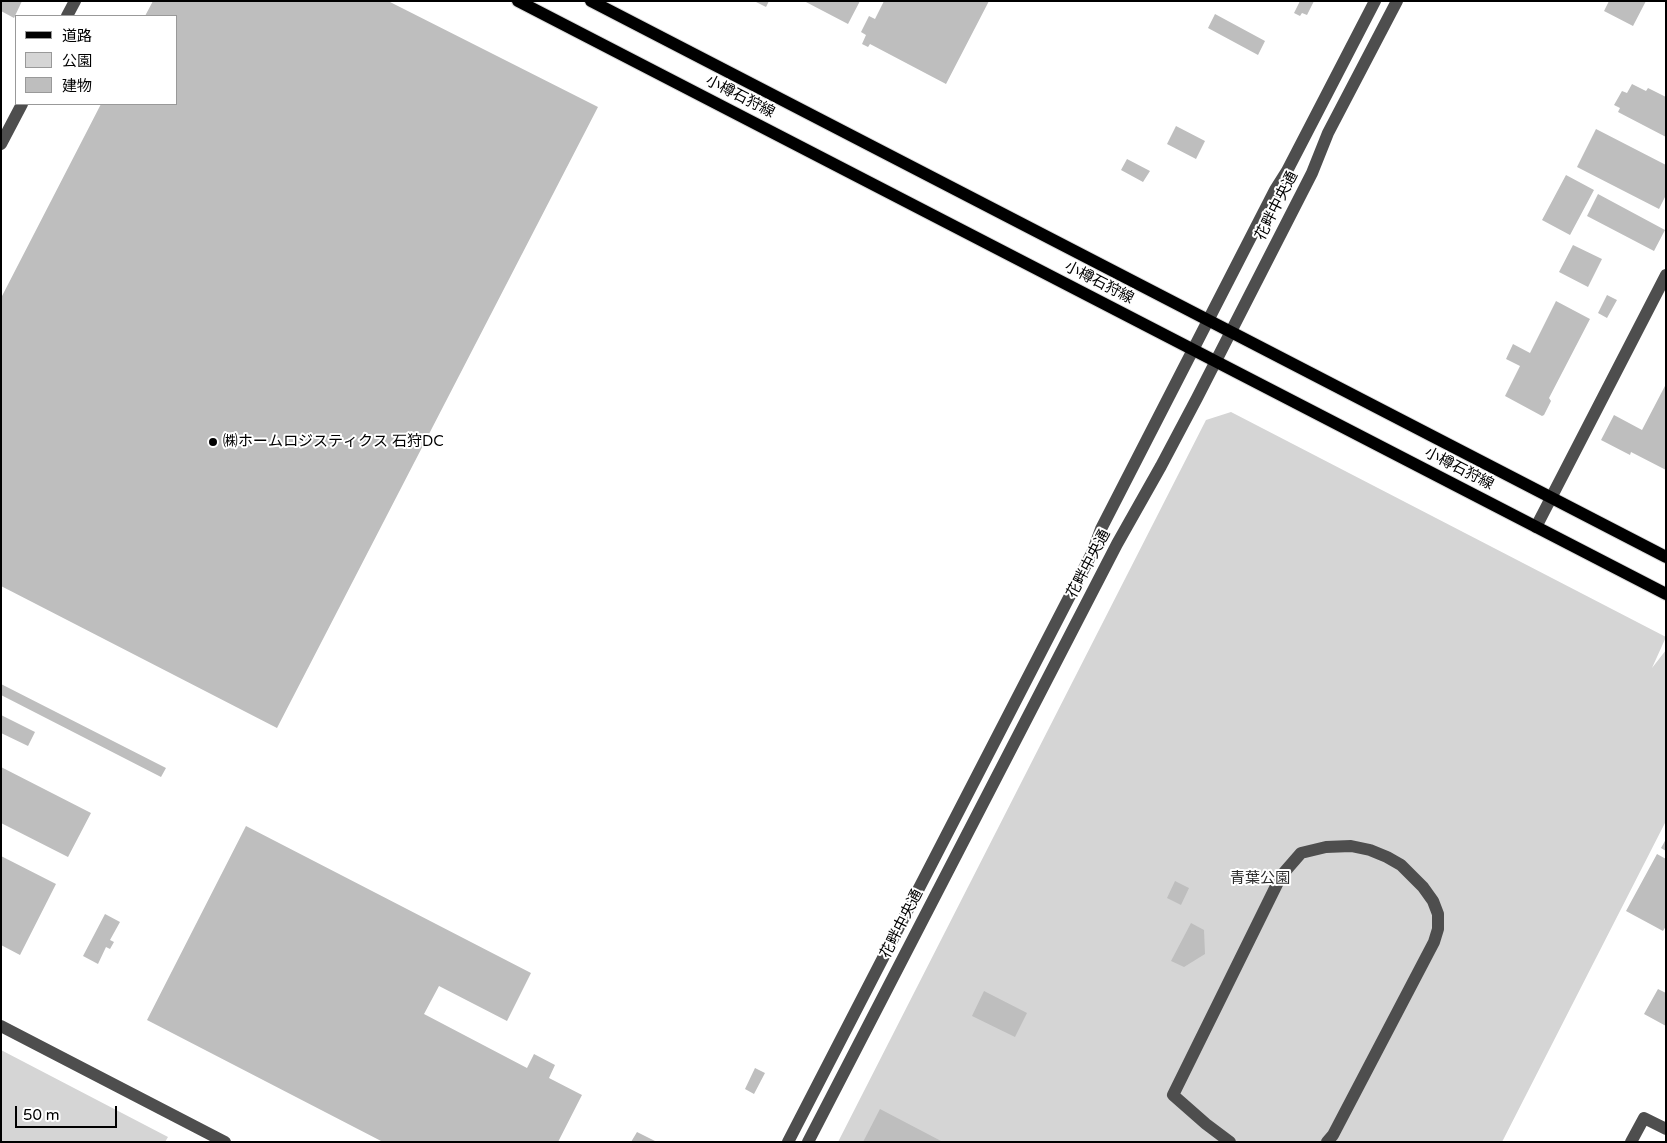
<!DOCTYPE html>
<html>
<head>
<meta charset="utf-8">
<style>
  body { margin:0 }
  #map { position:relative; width:1667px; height:1143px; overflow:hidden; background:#fff; font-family:"Varela Round","Noto Sans JP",sans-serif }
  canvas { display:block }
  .frame { position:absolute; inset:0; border:2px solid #000; pointer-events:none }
  .legend { position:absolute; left:15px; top:15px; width:162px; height:90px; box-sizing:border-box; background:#fff; border:1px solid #999; margin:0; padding:6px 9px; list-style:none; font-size:15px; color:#000 }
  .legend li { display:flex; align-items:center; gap:10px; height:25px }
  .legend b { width:25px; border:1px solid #999 }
  .scale { position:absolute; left:15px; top:1106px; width:102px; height:22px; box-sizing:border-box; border:2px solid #000; border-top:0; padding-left:6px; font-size:15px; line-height:18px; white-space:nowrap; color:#000; -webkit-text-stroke:4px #fff; paint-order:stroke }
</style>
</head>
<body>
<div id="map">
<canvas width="1667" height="1143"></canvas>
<div class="frame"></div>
<ul class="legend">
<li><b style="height:6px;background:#000"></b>道路</li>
<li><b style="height:14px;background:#d5d5d5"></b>公園</li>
<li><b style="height:14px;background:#bebebe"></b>建物</li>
</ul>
<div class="scale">50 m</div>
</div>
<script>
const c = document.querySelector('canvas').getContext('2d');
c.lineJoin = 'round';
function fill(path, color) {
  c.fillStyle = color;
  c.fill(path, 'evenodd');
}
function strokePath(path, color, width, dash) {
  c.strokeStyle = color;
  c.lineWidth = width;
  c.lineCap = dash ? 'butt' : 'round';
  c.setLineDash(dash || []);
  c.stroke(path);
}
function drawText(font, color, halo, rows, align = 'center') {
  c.font = font + ' "Varela Round","Noto Sans JP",sans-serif';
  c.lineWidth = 4;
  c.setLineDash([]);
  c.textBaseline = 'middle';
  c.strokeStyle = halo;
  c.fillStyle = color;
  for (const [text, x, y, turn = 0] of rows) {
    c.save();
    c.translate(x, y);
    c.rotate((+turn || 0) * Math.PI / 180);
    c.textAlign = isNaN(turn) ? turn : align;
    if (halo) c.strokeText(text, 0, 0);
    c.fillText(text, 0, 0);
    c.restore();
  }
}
fill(new Path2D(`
  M 1231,412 L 1666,637 L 1652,668 L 1666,650 L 1666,821 L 1502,1142 L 838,1142 L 1206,420 Z
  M 1,1050 L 168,1137 L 165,1142 L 1,1142 Z`), '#d5d5d5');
fill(new Path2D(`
  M 1,1 L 22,1 L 14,18 L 1,11 Z
  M 153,1 L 388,1 L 598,107 L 277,728 L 1,586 L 1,298 L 101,104 L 176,104 L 176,16 L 145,16 Z
  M 754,1 L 769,1 L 766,7 Z
  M 804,1 L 860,1 L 848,24 Z
  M 884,1 L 989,1 L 946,84 L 870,44 L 868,47 L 862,44 L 866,35 L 861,32 L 869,16 L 875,19 Z
  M 1300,1 L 1314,1 L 1307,15 L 1302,13 L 1300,16 L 1294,13 Z
  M 1609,1 L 1646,1 L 1633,26 L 1604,11 Z
  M 1215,14 L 1265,41 L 1258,55 L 1208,28 Z
  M 1632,84 L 1646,91 L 1648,88 L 1666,97 L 1666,137 L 1618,112 L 1620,108 L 1614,105 L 1622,91 L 1627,93 Z
  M 1176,126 L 1205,141 L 1196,159 L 1167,144 Z
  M 1596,129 L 1666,165 L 1666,195 L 1659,209 L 1577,167 Z
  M 1127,159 L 1150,171 L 1143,182 L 1121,170 Z
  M 1566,175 L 1594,190 L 1570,235 L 1542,220 Z
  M 1598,194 L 1665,230 L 1654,251 L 1587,216 Z
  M 1573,245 L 1602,259 L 1588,287 L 1559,272 Z
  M 1607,295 L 1617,300 L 1607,318 L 1598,313 Z
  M 1556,301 L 1590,319 L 1549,398 L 1551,401 L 1544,415 L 1542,416 L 1505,396 L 1520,366 L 1506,359 L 1513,344 L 1530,353 Z
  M 1666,384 L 1666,470 L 1631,452 L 1630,455 L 1601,440 L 1614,415 L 1642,430 Z
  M 1,684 L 166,768 L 161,777 L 1,695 Z
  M 1,715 L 35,732 L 28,746 L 1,733 Z
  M 1,767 L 91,813 L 68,857 L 1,823 Z
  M 246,826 L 531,973 L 507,1021 L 439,986 L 424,1014 L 527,1068 L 534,1054 L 555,1065 L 549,1078 L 582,1095 L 558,1142 L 383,1142 L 147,1020 Z
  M 1666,839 L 1666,851 L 1661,848 Z
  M 1657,854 L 1666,859 L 1666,926 L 1663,931 L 1626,911 Z
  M 1,856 L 56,884 L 20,955 L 1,945 Z
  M 1175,881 L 1189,888 L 1181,905 L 1167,898 Z
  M 105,914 L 120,922 L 110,940 L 114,942 L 110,949 L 106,947 L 98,964 L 83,956 Z
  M 1191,923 L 1204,930 L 1205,954 L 1184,967 L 1171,961 Z
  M 1658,989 L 1666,993 L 1666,1026 L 1644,1014 Z
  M 984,991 L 1027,1013 L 1015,1037 L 972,1016 Z
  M 755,1068 L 765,1073 L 754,1094 L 745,1089 Z
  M 880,1109 L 943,1142 L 863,1142 Z
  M 637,1132 L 657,1142 L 631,1142 Z`), '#bebebe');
const major = new Path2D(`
  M 518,1 L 1666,594
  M 591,1 L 1666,557`);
strokePath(major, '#dbdbdb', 14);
strokePath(new Path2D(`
  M 67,16 L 75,1
  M 1,144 L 22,104
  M 1536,527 L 1666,275
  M 1,1026 L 225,1142
  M 788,1142 L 1092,553 L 1101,529 L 1275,190 L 1287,171 L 1375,1
  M 808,1142 L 1117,544 L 1161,466 L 1197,398 L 1312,173 L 1328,133 L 1397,1
  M 1230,1142 L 1206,1124 L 1173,1095 L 1281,876 L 1301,853 L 1326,847 L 1351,846 L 1370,850 L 1387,857 L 1401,865 L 1423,887 L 1433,901 L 1438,914 L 1438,929 L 1434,942 L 1333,1135 L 1327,1142
  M 1631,1142 L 1644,1118 L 1666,1129`), '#4e4e4e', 12);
strokePath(major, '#000', 12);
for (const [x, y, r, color] of [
  [213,442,5,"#000"]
]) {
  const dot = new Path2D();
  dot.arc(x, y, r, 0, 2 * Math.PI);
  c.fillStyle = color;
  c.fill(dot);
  strokePath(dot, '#fff', 2);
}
drawText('15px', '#000', '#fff', [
  ["小樽石狩線",740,97,27],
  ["花畔中央通",1277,206,-63],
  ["小樽石狩線",1099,283,27],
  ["小樽石狩線",1459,469,27],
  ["花畔中央通",1089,564,-62],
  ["花畔中央通",902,924,-63]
]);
drawText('15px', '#000', '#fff', [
  ["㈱ホームロジスティクス 石狩DC",223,442]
], 'left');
drawText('15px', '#2c2c2c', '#fff', [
  ["青葉公園",1260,879]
]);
</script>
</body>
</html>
